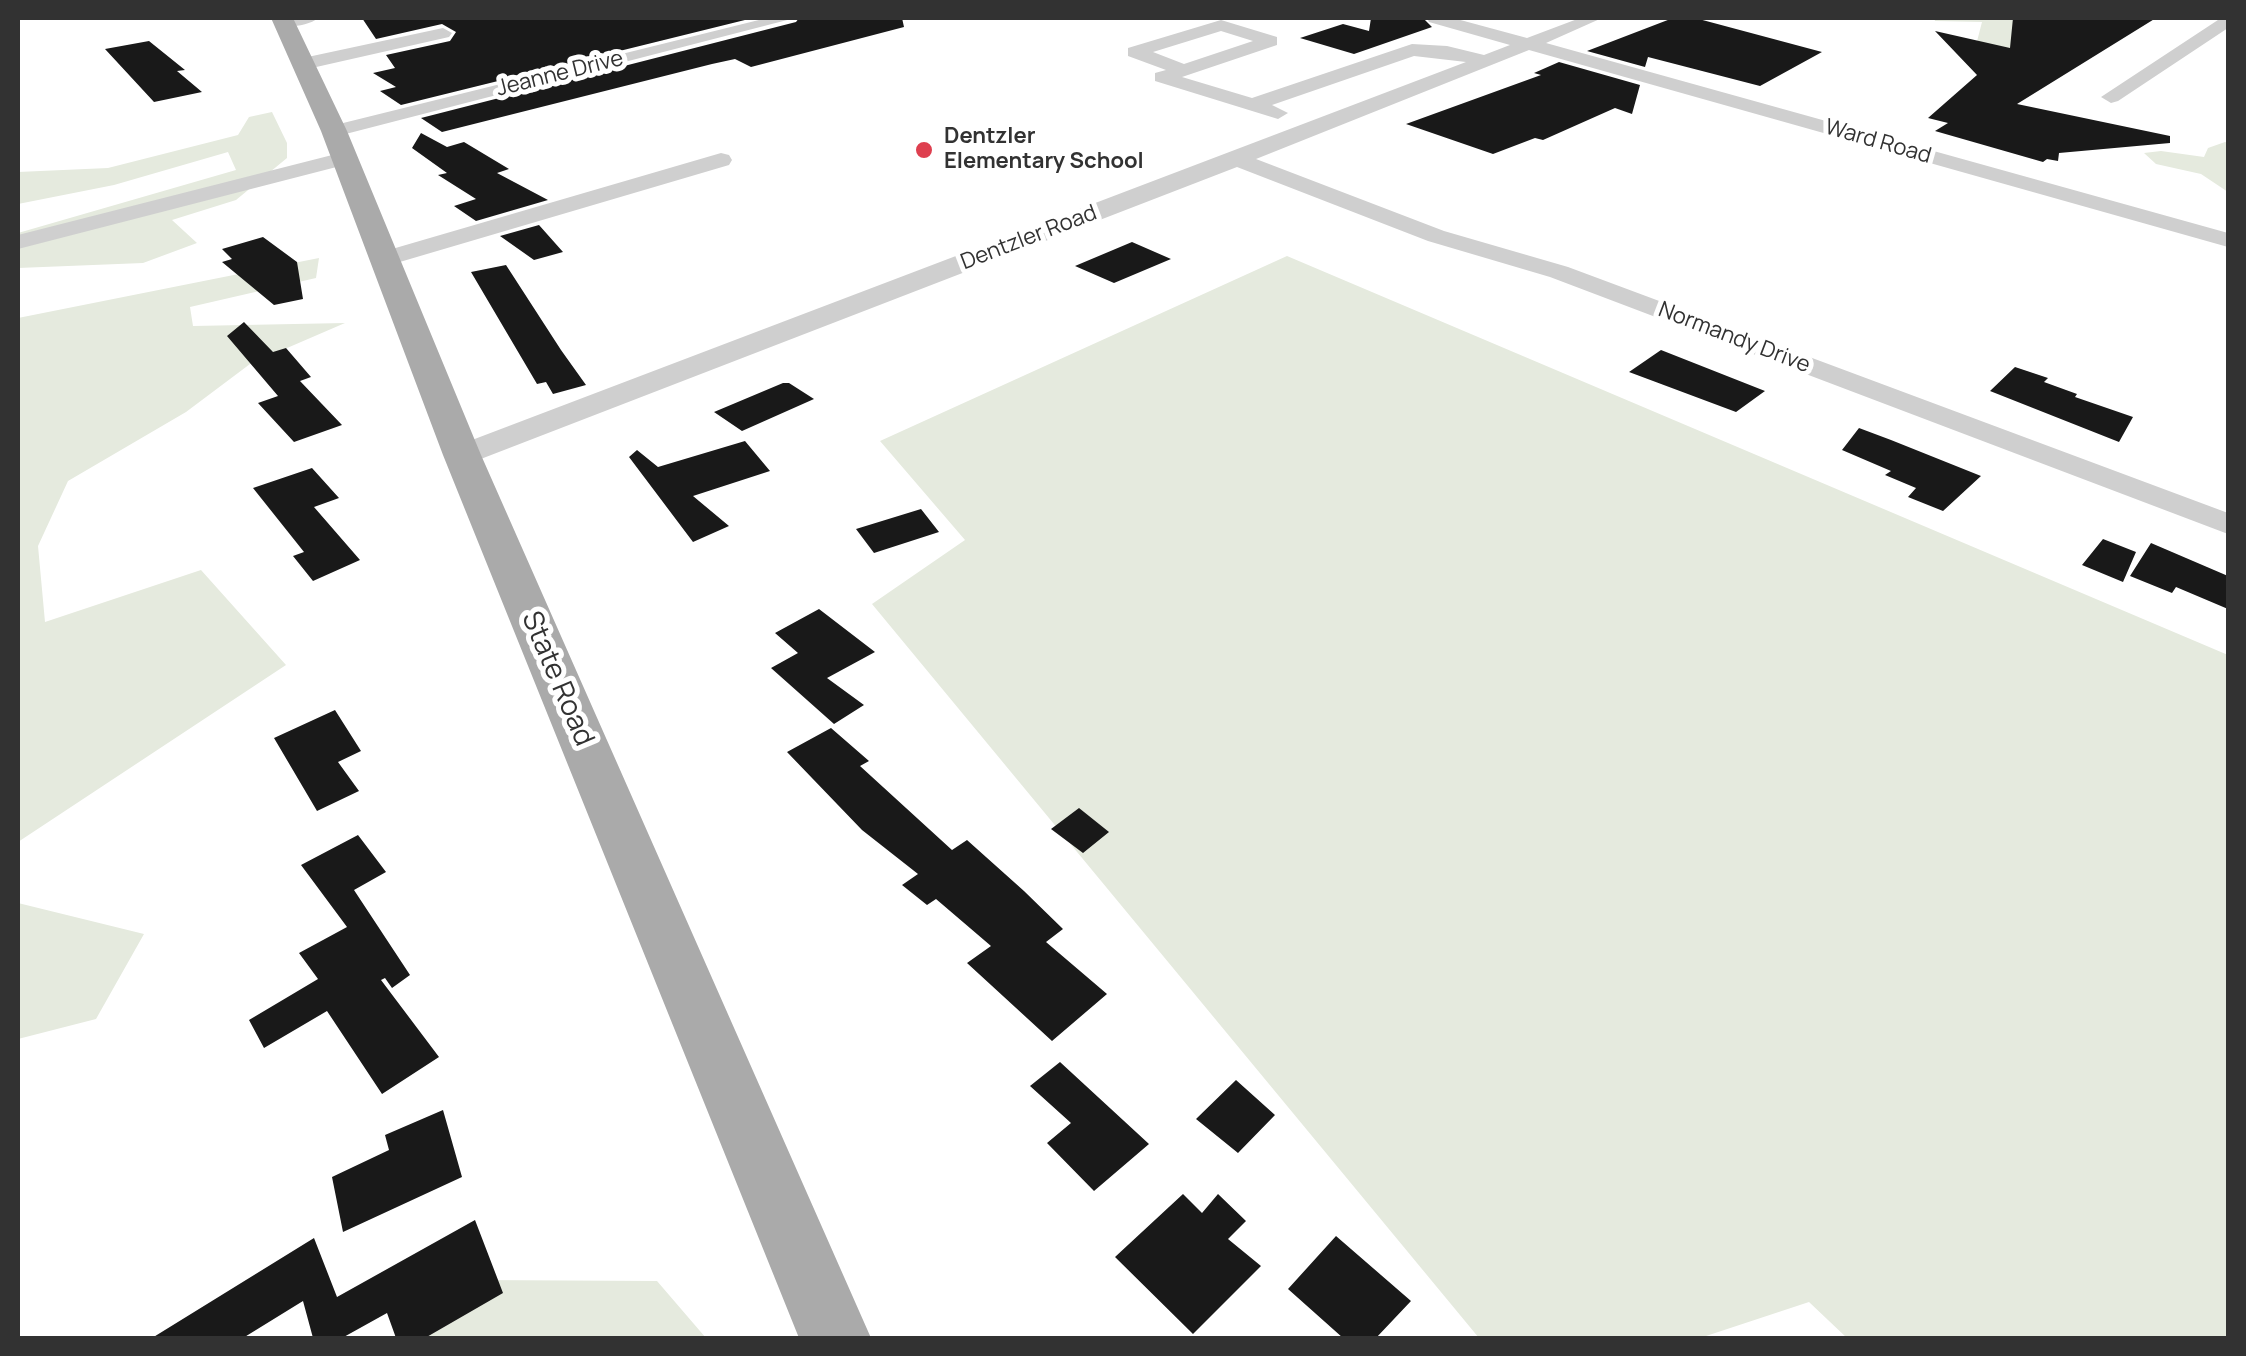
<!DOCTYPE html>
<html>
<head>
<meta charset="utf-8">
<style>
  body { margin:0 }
  #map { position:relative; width:2246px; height:1356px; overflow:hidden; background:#fff; font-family:Manrope,sans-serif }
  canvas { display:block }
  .frame { position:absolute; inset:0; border:20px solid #323232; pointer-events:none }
</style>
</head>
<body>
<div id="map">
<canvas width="2246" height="1356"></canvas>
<div class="frame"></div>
</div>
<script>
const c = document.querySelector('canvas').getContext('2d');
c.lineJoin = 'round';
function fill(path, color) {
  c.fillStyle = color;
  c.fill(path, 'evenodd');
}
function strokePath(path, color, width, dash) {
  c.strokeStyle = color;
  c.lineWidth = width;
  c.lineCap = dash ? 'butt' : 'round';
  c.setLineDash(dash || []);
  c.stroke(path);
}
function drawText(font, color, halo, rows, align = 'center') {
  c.font = font + ' Manrope,sans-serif';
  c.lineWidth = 10;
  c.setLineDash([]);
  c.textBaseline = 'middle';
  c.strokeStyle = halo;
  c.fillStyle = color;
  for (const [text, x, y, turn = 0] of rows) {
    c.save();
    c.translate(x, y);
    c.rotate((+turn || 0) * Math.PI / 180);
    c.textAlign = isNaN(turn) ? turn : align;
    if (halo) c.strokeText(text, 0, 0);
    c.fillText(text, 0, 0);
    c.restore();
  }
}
fill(new Path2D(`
  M 1934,18 L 2019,18 L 2026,39 L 1995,60 L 1973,57 L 1982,22 L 1935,21 Z
  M 272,112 L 287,143 L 287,158 L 236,200 L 172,220 L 197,243 L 143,263 L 18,268 L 18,233 L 236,170 L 228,152 L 114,185 L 18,204 L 18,172 L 108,168 L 238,135 L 249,117 Z
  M 2225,142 L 2228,143 L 2228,192 L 2201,174 L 2156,164 L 2144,153 L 2161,151 L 2204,157 L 2208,148 Z
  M 1287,256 L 2228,655 L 2228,1338 L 1847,1338 L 1809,1302 L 1700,1338 L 1479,1338 L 872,604 L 965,540 L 880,441 Z
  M 319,258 L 316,278 L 190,307 L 193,326 L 345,323 L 250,364 L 186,412 L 68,481 L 38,546 L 45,622 L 201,570 L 286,665 L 18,842 L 18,318 Z
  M 18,903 L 144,934 L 96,1019 L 18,1039 Z
  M 476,1280 L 657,1281 L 706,1338 L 397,1338 Z`), '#e5eade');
fill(new Path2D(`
  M 362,18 L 753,18 L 401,105 L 380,91 L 396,87 L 373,73 L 395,68 L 386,55 L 450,41 L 456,32 L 442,24 L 376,39 Z
  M 799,18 L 902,18 L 904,27 L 751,67 L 735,59 L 712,64 L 442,132 L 421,118 L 796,22 Z
  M 1371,18 L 1423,18 L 1432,27 L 1354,54 L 1300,38 L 1343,24 L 1369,31 Z
  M 1673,18 L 1695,18 L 1822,52 L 1760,86 L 1648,57 L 1645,67 L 1587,51 Z
  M 2013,18 L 2156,18 L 2017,104 L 2170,136 L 2170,143 L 2059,153 L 2058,161 L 2047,159 L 2043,162 L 1935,131 L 1948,123 L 1928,118 L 1977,75 L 1935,31 L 2010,48 Z
  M 149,41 L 185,70 L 177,71 L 202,92 L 154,102 L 105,49 Z
  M 1559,62 L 1640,85 L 1632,114 L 1615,108 L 1543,140 L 1535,138 L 1493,154 L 1406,124 L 1541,75 L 1534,73 Z
  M 421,133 L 447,147 L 464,142 L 509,169 L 497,173 L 548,200 L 476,221 L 454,206 L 476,199 L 438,175 L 447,173 L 412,148 Z
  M 539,225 L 563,252 L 534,260 L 500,236 Z
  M 263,237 L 297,262 L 303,299 L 274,305 L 222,262 L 232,259 L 222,249 Z
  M 1132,242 L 1171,259 L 1114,283 L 1075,266 Z
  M 506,265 L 561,350 L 586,385 L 553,394 L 546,382 L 537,384 L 471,272 Z
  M 244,322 L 273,352 L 286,348 L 311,377 L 300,381 L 342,425 L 294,442 L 258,403 L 278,396 L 227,336 Z
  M 1661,350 L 1765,391 L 1736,412 L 1629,372 Z
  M 2015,367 L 2048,378 L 2044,382 L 2077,394 L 2075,397 L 2133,417 L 2119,442 L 1990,391 Z
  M 783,383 L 789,383 L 814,399 L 742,431 L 714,412 Z
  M 1859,428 L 1891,440 L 1981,476 L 1943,511 L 1908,497 L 1916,488 L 1885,475 L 1891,471 L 1842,450 Z
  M 745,441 L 770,471 L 693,496 L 729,526 L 693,542 L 629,457 L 637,450 L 658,467 Z
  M 312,468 L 339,498 L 314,507 L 360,560 L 313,581 L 293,556 L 304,552 L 253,488 Z
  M 921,509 L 939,532 L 874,553 L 856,529 Z
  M 2103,539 L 2136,552 L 2123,582 L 2082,565 Z
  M 2151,543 L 2228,576 L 2228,609 L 2176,587 L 2172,593 L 2130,576 Z
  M 819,609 L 875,652 L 827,678 L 864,705 L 834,724 L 771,668 L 798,653 L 775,633 Z
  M 335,710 L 361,751 L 338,762 L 359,791 L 317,811 L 274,738 Z
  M 831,728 L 869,761 L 860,766 L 952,850 L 967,840 L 1024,891 L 1063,929 L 1046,942 L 1107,994 L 1052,1041 L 967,963 L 991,946 L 936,899 L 927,905 L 902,885 L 918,874 L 862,830 L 787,752 Z
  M 1079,808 L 1109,832 L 1083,853 L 1051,829 Z
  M 358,835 L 386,872 L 354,890 L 410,975 L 392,988 L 385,978 L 381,980 L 439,1057 L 382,1094 L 327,1011 L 264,1048 L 249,1020 L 318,979 L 299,953 L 347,927 L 301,865 Z
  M 1060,1062 L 1149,1144 L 1094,1191 L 1047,1143 L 1071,1123 L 1030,1086 Z
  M 1236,1080 L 1275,1115 L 1238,1153 L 1196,1119 Z
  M 443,1110 L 462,1177 L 343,1232 L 332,1177 L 389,1150 L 385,1135 Z
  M 1183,1194 L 1202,1213 L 1218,1194 L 1246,1221 L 1228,1239 L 1261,1266 L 1193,1334 L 1115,1257 Z
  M 475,1220 L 503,1293 L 425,1338 L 396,1338 L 387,1313 L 342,1338 L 313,1338 L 303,1301 L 243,1338 L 152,1338 L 314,1238 L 337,1297 Z
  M 1336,1236 L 1411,1301 L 1376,1338 L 1343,1338 L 1288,1289 Z`), '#191919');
fill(new Path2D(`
  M 277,18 L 318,18 C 309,26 288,28 277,25 Z
  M 767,18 L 795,18 L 334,137 L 324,131 L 327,127 Z
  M 1427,18 L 1453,18 L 1527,38 L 1580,18 L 1602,18 L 1546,43 L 2228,233 L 2228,247 L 1529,50 L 1256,159 L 1444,231 L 1568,267 L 2228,513 L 2228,534 L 1550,277 L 1428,241 L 1237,167 L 473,462 L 451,462 L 447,455 L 451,448 L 1466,62 L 1414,56 L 1272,105 L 1288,113 L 1278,119 L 1155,81 L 1155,73 L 1166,70 L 1128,56 L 1128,48 L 1221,20 L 1277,37 L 1277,45 L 1182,77 L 1252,98 L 1412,44 L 1447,46 L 1484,55 L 1510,45 L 1429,22 ZM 1221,31 L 1253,41 L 1184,64 L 1153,52 Z
  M 2221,18 L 2228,18 L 2228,28 L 2118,101 L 2111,103 L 2101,97 Z
  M 443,28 L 452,33 L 449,37 L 303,70 L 294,64 L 303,58 Z
  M 344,152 L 352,153 L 355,158 L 352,163 L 18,249 L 18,235 Z
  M 721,153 L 729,155 L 732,160 L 729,165 L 393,264 L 384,266 L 372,259 L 375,254 Z`), '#cfcfcf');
fill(new Path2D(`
  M 271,18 L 293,18 L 347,131 L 481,455 L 871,1338 L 799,1338 L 443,455 L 321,131 Z`), '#aaa');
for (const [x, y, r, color] of [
  [924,150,10,"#de3f4f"]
]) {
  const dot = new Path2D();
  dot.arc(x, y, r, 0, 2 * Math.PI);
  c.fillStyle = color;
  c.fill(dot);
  strokePath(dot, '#fff', 4);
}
drawText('22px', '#323232', '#fff', [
  ["Jeanne Drive",560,74,-14],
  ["Ward Road",1878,142,16],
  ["Dentzler Road",1029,238,-21],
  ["Normandy Drive",1734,338,21]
]);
drawText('bold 22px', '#323232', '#fff', [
  ["Dentzler",944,137],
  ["Elementary School",944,162]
], 'left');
drawText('28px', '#323232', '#fff', [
  ["State Road",557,679,67]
]);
</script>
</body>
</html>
